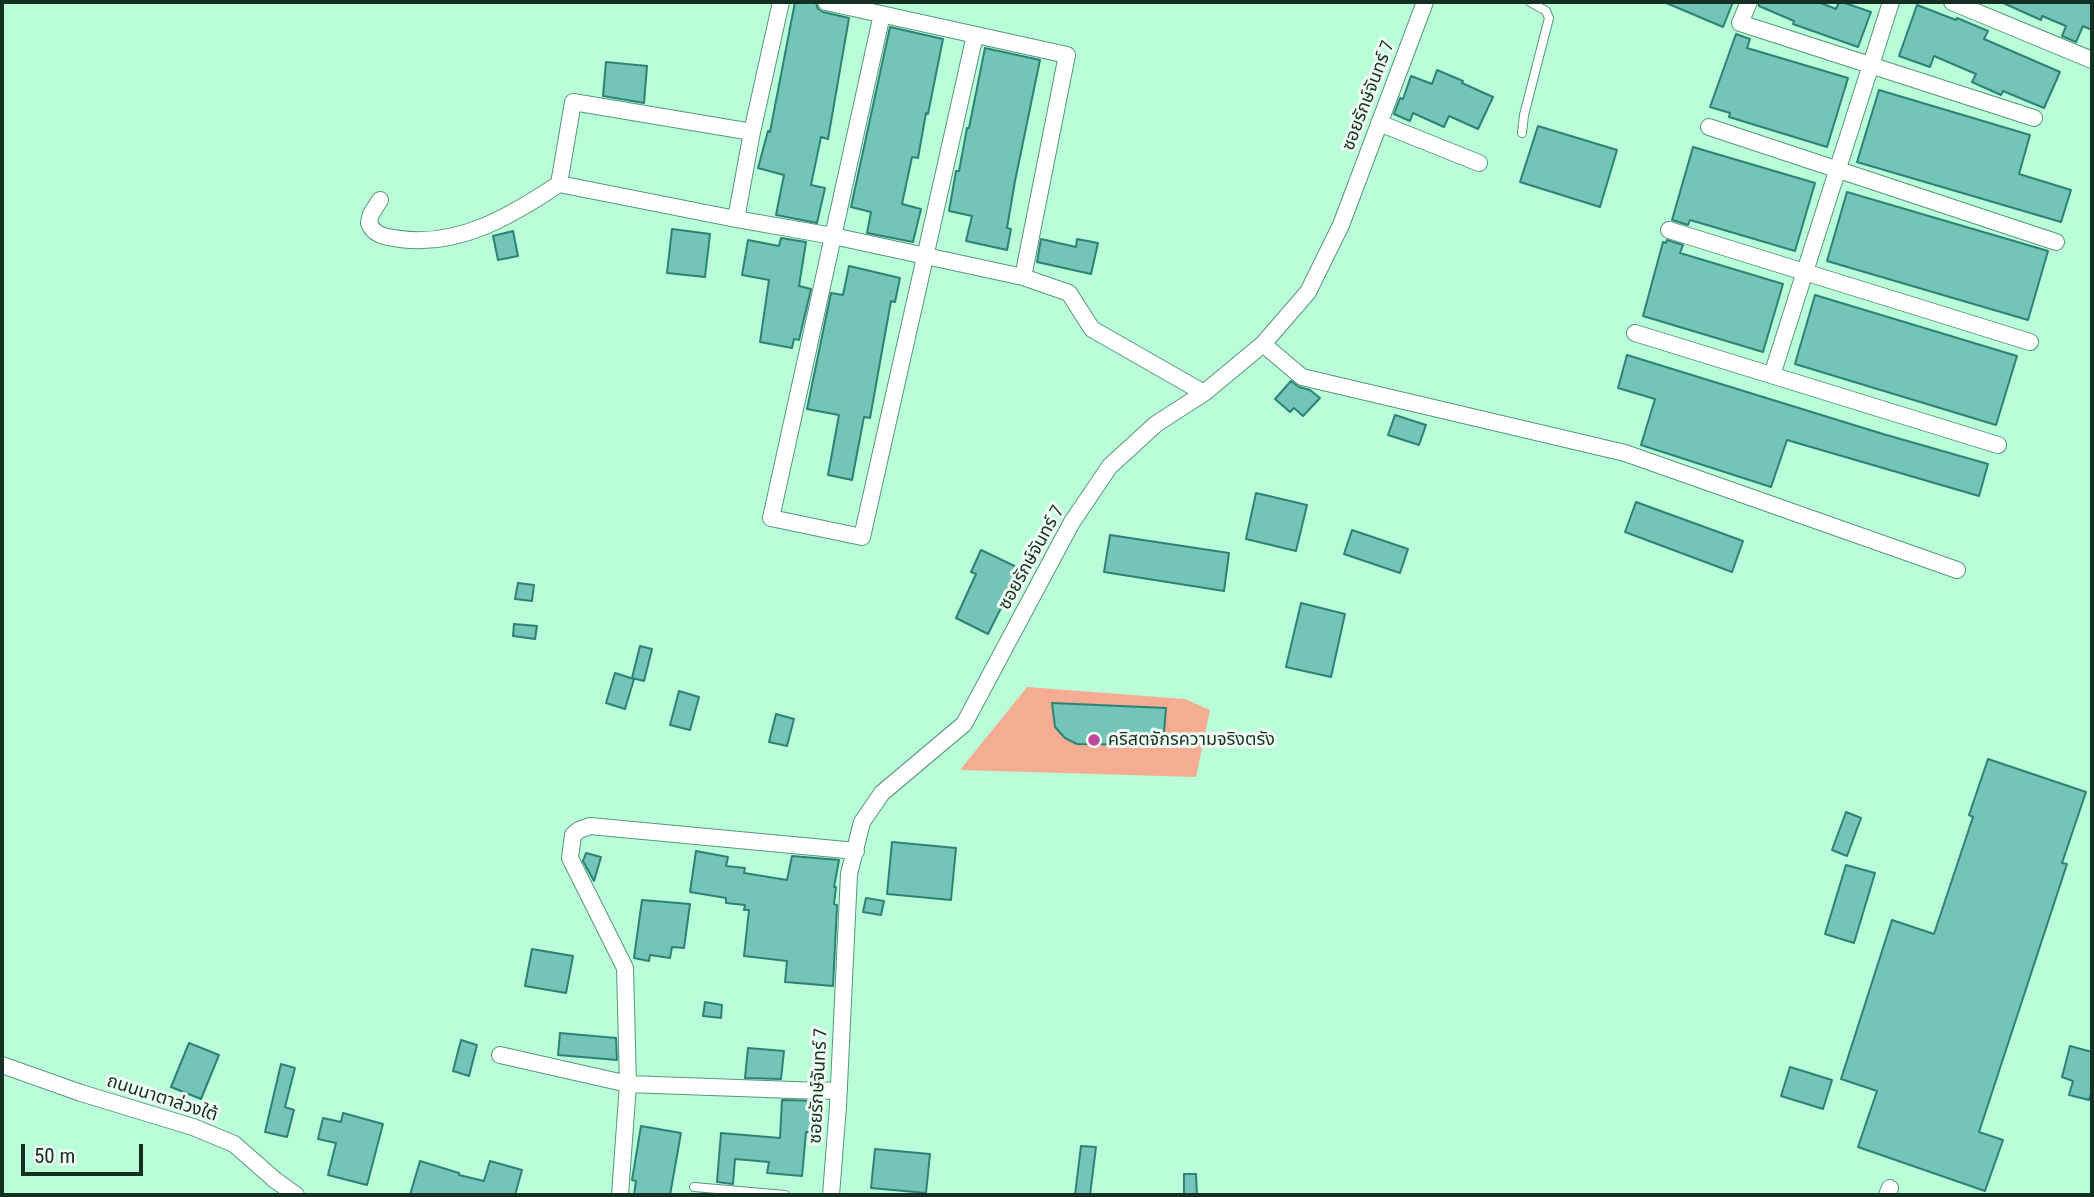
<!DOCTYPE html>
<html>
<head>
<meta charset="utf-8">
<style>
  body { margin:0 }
  #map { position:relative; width:2094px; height:1197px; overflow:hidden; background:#b9fdd9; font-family:"Roboto Condensed",sans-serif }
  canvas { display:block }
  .frame { position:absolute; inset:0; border:4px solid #143023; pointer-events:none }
  .scale { position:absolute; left:21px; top:1144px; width:122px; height:32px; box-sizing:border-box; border:4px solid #143023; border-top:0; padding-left:9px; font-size:21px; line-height:24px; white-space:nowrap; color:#143023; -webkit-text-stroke:5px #effcf4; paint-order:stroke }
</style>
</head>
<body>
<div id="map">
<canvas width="2094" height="1197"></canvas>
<div class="frame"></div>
<div class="scale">50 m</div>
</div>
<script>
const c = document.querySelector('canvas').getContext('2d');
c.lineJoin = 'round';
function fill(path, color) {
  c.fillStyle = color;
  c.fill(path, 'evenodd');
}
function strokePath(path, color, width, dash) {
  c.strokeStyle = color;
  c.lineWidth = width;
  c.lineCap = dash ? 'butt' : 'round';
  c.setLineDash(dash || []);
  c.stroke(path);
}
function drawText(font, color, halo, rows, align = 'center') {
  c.font = font + ' "Roboto Condensed","Noto Sans Thai",sans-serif';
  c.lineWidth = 6;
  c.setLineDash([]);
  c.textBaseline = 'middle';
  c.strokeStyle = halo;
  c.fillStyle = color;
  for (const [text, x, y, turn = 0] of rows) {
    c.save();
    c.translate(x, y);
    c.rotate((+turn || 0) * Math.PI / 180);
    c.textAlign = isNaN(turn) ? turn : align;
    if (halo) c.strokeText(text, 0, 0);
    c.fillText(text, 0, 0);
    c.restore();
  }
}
fill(new Path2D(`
  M 1027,687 L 1185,699 L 1210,710 L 1196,777 L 960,770 Z`), '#f4ad92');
const building = new Path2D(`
  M 795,2 L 816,3 L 818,9 L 823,12 L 849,18 L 828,139 L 821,137 L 811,185 L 825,188 L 817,223 L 776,215 L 784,175 L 758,168 L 768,131 L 770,132 Z
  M 1664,2 L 1733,2 L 1723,27 Z
  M 1759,2 L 1818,2 L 1836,9 L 1839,2 L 1842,2 L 1871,12 L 1858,47 L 1793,24 L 1794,21 L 1759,6 Z
  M 2001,2 L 2092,2 L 2092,30 L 2083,26 L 2076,42 L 2062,36 L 2066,26 L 2042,16 L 2041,20 Z
  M 1917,5 L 1956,20 L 1957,18 L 1988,31 L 1984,39 L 2060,72 L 2044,108 L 2003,91 L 2001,95 L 1972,82 L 1976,74 L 1934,56 L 1930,67 L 1899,56 Z
  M 890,27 L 943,39 L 928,114 L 926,113 L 918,158 L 912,157 L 902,204 L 921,209 L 913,242 L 867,233 L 871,212 L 851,207 Z
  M 1736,34 L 1750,39 L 1747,48 L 1848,78 L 1827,147 L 1729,117 L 1730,113 L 1710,107 Z
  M 985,48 L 1040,60 L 1015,181 L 1007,228 L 1011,229 L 1007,250 L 966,241 L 972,216 L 949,211 L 956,171 L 959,171 L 967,128 L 969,128 Z
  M 606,62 L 647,66 L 644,103 L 603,96 Z
  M 1437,70 L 1463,81 L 1462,83 L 1493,97 L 1478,129 L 1449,116 L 1444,127 L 1413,113 L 1410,121 L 1394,114 L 1400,98 L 1403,99 L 1411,76 L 1432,84 Z
  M 1879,90 L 2030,135 L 2019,174 L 2071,190 L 2061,222 L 1857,162 Z
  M 1538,126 L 1617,150 L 1600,207 L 1520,182 Z
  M 1693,147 L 1815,183 L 1795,251 L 1690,220 L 1688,225 L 1672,220 Z
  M 1847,192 L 2048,251 L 2028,320 L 1827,261 Z
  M 672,229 L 710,234 L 705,277 L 667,273 Z
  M 513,231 L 518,256 L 498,260 L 493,236 Z
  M 781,238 L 806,242 L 799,286 L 811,289 L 799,340 L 794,339 L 792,348 L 760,342 L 769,280 L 742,275 L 748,240 L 779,246 Z
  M 1041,239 L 1076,247 L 1077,239 L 1098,243 L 1091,274 L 1037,262 Z
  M 1667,240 L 1683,245 L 1680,253 L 1783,284 L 1763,352 L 1643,316 L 1663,242 L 1666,243 Z
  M 849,266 L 900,278 L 895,302 L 891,301 L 870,418 L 864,417 L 852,480 L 828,475 L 839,415 L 807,409 L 831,293 L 843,295 Z
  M 1815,295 L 2017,356 L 1996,425 L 1795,364 Z
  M 1627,355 L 1883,434 L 1988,464 L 1979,496 L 1787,440 L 1771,487 L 1641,445 L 1655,399 L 1618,388 Z
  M 1291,381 L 1299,387 L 1310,390 L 1320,398 L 1303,416 L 1294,408 L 1290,412 L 1275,399 Z
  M 1395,415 L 1426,425 L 1419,445 L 1388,435 Z
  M 1256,493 L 1307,505 L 1296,551 L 1246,539 Z
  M 1636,502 L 1743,541 L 1732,572 L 1625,532 Z
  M 1352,530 L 1408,549 L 1400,573 L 1344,554 Z
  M 1110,535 L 1229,553 L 1224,591 L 1104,572 Z
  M 981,550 L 1025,571 L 1015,592 L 1010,590 L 988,634 L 956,618 L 976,574 L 971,572 Z
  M 518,583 L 534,585 L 532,601 L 515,599 Z
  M 1301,603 L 1345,614 L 1331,677 L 1286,667 Z
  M 514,624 L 537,626 L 535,639 L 513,636 Z
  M 640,646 L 652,649 L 644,681 L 632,678 Z
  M 615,673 L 634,679 L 625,709 L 606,703 Z
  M 679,691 L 699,697 L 690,730 L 670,725 Z
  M 1052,703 L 1166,708 L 1163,745 L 1077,744 L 1065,738 L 1055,727 Z
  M 776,714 L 794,719 L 787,746 L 769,742 Z
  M 1988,759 L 2086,792 L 2062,863 L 2067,864 L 1979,1132 L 2003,1140 L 1985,1191 L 1858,1147 L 1877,1091 L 1841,1079 L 1892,920 L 1934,934 L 1973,817 L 1969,815 Z
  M 1846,812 L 1861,818 L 1847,856 L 1832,850 Z
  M 892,842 L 956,848 L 951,900 L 887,894 Z
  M 696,851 L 728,857 L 726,866 L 745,868 L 744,873 L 787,880 L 792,856 L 839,860 L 834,887 L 836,887 L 834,904 L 837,905 L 833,986 L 785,982 L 787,961 L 744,956 L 749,910 L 744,910 L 745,905 L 726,903 L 726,898 L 690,892 Z
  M 586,853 L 601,857 L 594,881 L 583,861 Z
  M 1846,865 L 1875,873 L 1854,943 L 1825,934 Z
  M 866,898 L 884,901 L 881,915 L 863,912 Z
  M 642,900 L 690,904 L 684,948 L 672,947 L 670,958 L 650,955 L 649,961 L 634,958 Z
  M 532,949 L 573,956 L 566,993 L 525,986 Z
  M 705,1002 L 722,1005 L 721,1018 L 703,1016 Z
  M 560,1033 L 616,1038 L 617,1060 L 558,1055 Z
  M 461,1040 L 477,1045 L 469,1076 L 453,1071 Z
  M 189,1043 L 219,1055 L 201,1099 L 171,1087 Z
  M 2070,1046 L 2092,1052 L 2092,1090 L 2089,1100 L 2069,1095 L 2073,1081 L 2062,1077 Z
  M 748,1048 L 784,1051 L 781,1079 L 745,1078 Z
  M 281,1064 L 295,1068 L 285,1107 L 294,1110 L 287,1137 L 265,1132 Z
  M 1790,1067 L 1832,1080 L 1823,1109 L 1781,1096 Z
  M 782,1100 L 823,1101 L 821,1133 L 806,1132 L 802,1176 L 767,1173 L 769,1162 L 735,1159 L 733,1184 L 717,1182 L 721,1133 L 780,1138 Z
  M 343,1113 L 383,1124 L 367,1185 L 328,1175 L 336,1143 L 318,1139 L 323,1118 L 341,1122 Z
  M 641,1126 L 681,1133 L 670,1195 L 634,1195 L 636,1181 L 632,1180 Z
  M 1081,1146 L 1096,1147 L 1090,1195 L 1075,1195 Z
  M 875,1149 L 930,1154 L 926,1193 L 871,1188 Z
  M 420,1161 L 459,1173 L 459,1175 L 484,1181 L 490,1161 L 522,1170 L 515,1195 L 410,1195 Z
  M 1184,1174 L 1196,1174 L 1197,1195 L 1184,1195 Z`);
fill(building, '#73c5b7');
strokePath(building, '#2c8276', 2);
const service = new Path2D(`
  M 1522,133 L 1524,115 L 1549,18 L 1546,11 L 1530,2
  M 694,1187 L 785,1195`);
const minor = new Path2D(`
  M 826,2 L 1067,55 L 1023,277
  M 1749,2 L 1740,23 L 2034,118
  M 1952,2 L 2092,60
  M 882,14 L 771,518 L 862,537 L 975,35
  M 1379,123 L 1479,163
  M 1709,127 L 2056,242
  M 559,184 L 573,102 L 752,132
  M 380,200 L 371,214 L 369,223 C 374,236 386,237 400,239 C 459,247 511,216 559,184 L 736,219 L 833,236 L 1023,277 L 1069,293 L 1092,329 L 1204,393
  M 736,219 L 752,132 L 781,2
  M 1669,230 L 2030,342
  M 1635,333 L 1998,445
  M 1263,344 L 1302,377 L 1625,453 L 1957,570
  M 1772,375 L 1891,2
  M 500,1055 L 628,1084 L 821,1091 L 839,1090
  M 2,1065 L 81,1093 L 193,1127 L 234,1144 L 275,1180 L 296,1195
  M 620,1195 L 628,1084 L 625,968 L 570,858 L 573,835 L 579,830 L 590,826 L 856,851
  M 831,1195 L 838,1106 L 849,874 L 862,822 L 882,793 L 964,724 L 1072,522 L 1110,466 L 1156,424 L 1204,393 L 1263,344 L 1308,292 L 1341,225 L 1425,2
  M 1887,1195 L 1890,1188`);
strokePath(service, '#569778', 10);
strokePath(minor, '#569778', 18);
strokePath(service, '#fff', 8);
strokePath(minor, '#fff', 16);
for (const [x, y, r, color] of [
  [1094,740,7,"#bf469a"]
]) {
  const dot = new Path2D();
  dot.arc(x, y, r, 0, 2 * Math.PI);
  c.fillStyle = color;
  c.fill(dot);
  strokePath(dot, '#effcf4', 2.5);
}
drawText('18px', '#143023', '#effcf4', [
  ["ซอยรักษ์จันทร์ 7",1369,96,-69],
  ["ซอยรักษ์จันทร์ 7",1032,558,-61],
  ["ซอยรักษ์จันทร์ 7",819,1086,-87],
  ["ถนนนาตาล่วงใต้",162,1099,18]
]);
drawText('18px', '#143023', '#effcf4', [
  ["คริสตจักรความจริงตรัง",1108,740]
], 'left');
</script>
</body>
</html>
